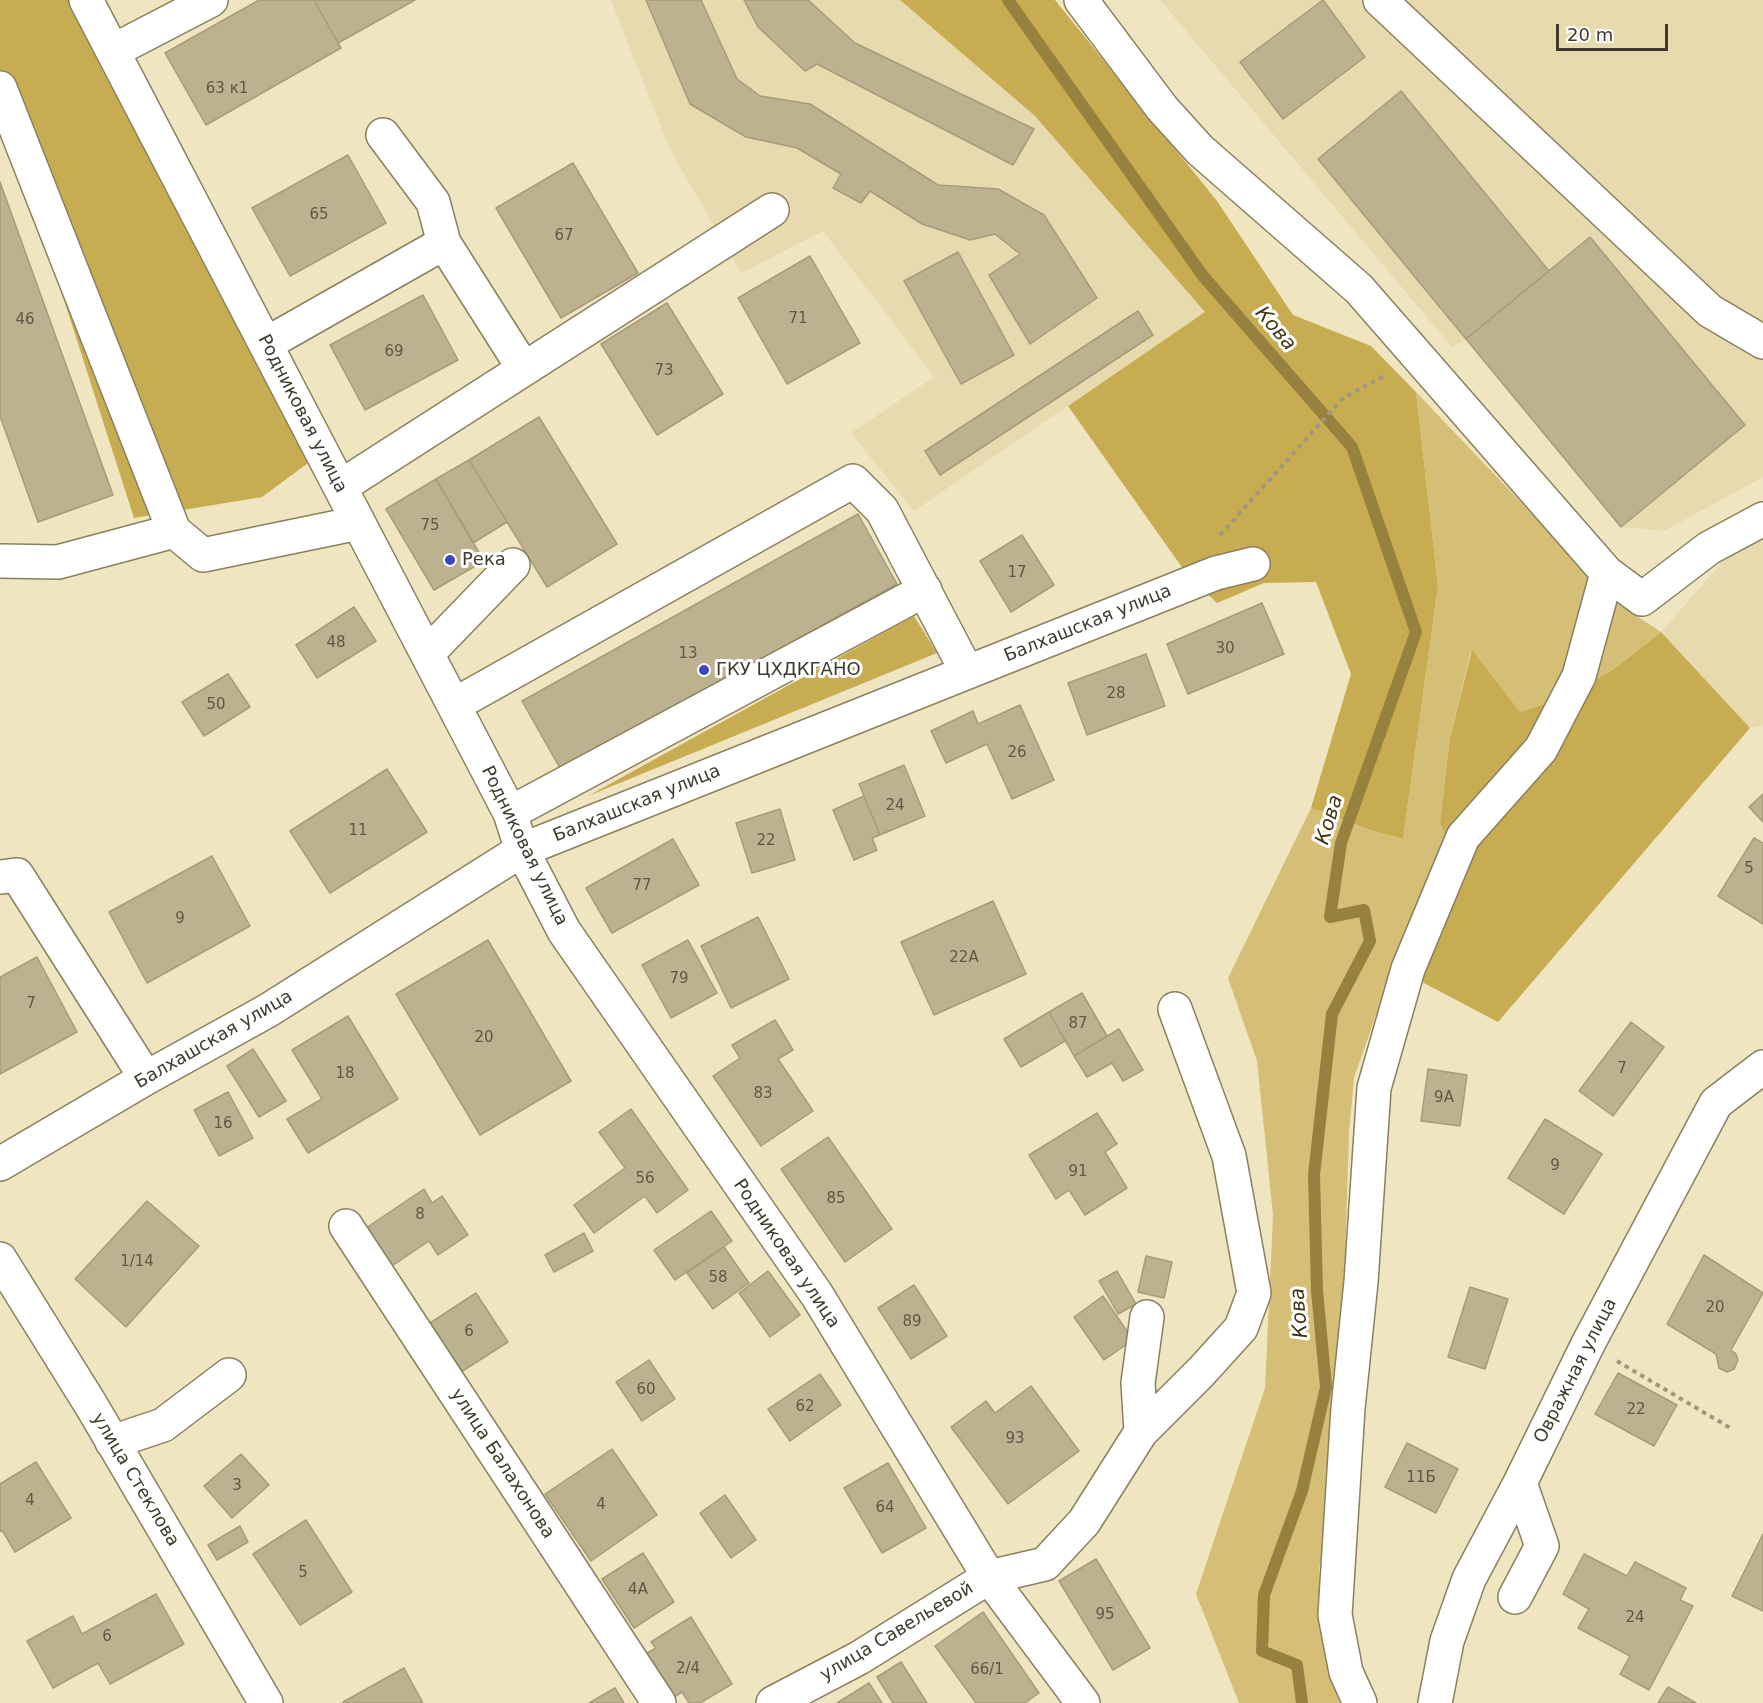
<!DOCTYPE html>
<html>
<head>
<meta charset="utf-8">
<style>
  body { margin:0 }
  #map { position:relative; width:1763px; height:1703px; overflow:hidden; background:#f0e5c1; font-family:"DejaVu Sans",sans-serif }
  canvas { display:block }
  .scale { position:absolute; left:1556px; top:24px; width:112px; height:27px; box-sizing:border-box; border:3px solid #3e3a2c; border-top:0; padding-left:8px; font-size:18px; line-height:21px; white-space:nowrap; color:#3e3a2c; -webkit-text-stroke:4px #fff; paint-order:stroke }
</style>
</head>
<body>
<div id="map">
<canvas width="1763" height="1703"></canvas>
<div class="scale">20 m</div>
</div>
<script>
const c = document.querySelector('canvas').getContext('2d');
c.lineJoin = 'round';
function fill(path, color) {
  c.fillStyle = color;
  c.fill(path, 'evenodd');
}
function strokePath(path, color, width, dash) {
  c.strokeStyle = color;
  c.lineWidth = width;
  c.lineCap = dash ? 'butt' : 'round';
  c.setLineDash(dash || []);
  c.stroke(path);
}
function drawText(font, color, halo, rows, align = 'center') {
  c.font = font + ' "DejaVu Sans",sans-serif';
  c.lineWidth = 6;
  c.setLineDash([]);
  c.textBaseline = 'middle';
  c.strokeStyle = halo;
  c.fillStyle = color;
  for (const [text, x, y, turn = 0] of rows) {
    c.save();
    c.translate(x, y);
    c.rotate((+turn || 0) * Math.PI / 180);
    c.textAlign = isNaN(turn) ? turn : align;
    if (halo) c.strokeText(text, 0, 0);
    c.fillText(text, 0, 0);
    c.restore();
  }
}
fill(new Path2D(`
  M 611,0 L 900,0 L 1035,116 L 1205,312 L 914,511 L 851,433 L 934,377 L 823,231 L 741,273 L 669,148 Z
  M 1160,0 L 1763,0 L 1763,477 L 1664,531 L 1621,527 L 1466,339 L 1452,347 Z
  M 1763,529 L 1763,725 L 1750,728 L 1661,632 L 1741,541 Z`), '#e7daae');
fill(new Path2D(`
  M 1416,392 L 1618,604 L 1661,632 L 1614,669 L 1566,697 L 1520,712 L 1471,651 L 1450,738 L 1440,821 L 1450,847 L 1422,982 L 1398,952 L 1354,1078 L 1349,1133 L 1342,1359 L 1331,1506 L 1319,1569 L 1324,1633 L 1347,1703 L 1239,1703 L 1196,1594 L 1265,1388 L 1273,1215 L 1257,1061 L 1228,978 L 1311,808 L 1370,830 L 1403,839 L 1438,586 Z`), '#d5bf77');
fill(new Path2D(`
  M 0,0 L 75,0 L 315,458 L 262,497 L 134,518 L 55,272 L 0,131 Z
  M 900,0 L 1055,0 L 1217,201 L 1293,315 L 1371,346 L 1416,392 L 1438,586 L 1403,839 L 1370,830 L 1311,808 L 1351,674 L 1316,582 L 1264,583 L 1217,603 L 1186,573 L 1068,406 L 1205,312 L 1035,116 Z
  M 914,616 L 937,653 L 588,796 Z
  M 1661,632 L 1750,728 L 1498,1022 L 1422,982 L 1450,847 L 1440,822 L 1450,738 L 1472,650 L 1520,712 L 1566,697 L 1614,669 Z`), '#c7ac51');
strokePath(new Path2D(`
  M 1008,0 L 1203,276 L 1352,447 L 1416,632 L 1341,843 L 1330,917 L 1364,910 L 1370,941 L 1332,1014 L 1314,1175 L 1317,1291 L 1326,1387 L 1302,1491 L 1264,1595 L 1262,1651 L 1297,1665 L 1302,1703`), '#96813e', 12);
const building = new Path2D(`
  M 259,0 L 314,0 L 341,48 L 206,125 L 165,53 Z
  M 314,0 L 415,0 L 338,43 Z
  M 646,0 L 701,0 L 737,79 L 760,96 L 810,104 L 938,185 L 998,189 L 1044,215 L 1097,298 L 1030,344 L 989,275 L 1020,254 L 995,234 L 970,240 L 922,224 L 870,191 L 861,203 L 833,188 L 841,174 L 797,148 L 746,137 L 690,104 Z
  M 744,0 L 808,0 L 855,43 L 1034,129 L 1013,165 L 817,64 L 805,71 L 758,27 Z
  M 1323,0 L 1365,57 L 1283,119 L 1240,62 Z
  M 1401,91 L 1549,271 L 1466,339 L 1318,159 Z
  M 348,155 L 386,223 L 290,276 L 252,208 Z
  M 573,163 L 638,273 L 561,318 L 496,208 Z
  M 0,182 L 113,495 L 38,522 L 0,416 Z
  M 1590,237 L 1745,425 L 1621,527 L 1466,339 Z
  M 958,252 L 1014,355 L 961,384 L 904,281 Z
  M 810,256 L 860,343 L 787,384 L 738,298 Z
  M 423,295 L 458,360 L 365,410 L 330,345 Z
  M 667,303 L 723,394 L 657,435 L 601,344 Z
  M 1138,311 L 1153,335 L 940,475 L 925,451 Z
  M 539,417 L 617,544 L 547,587 L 469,460 Z
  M 469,460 L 507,522 L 473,543 L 436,479 Z
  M 436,479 L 484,561 L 434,590 L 386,509 Z
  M 858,514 L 897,584 L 561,770 L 522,701 Z
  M 1022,535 L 1054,585 L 1011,612 L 980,561 Z
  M 1262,603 L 1284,654 L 1188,694 L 1167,644 Z
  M 354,607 L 376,641 L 317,678 L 296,645 Z
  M 1146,654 L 1165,706 L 1087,735 L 1068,683 Z
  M 228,674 L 250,707 L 204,736 L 182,702 Z
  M 1020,705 L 1054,780 L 1012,799 L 987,744 L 946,763 L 931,731 L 973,711 L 978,724 Z
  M 904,765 L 925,816 L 880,835 L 859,784 Z
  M 387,769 L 427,832 L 330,893 L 290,831 Z
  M 1763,794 L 1763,822 L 1749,807 Z
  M 864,796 L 880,835 L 872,838 L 877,850 L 854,860 L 833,810 Z
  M 780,809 L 795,860 L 752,873 L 736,823 Z
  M 1754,838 L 1763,843 L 1763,924 L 1718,896 Z
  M 673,839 L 699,885 L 612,933 L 586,888 Z
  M 212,856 L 250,926 L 147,983 L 109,912 Z
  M 993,901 L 1026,974 L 934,1015 L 901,942 Z
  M 758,917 L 789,979 L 731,1008 L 701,946 Z
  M 488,940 L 571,1081 L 480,1135 L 396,994 Z
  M 688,940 L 717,993 L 671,1018 L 642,965 Z
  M 37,957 L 77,1032 L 0,1074 L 0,977 Z
  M 1082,993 L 1107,1036 L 1074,1056 L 1049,1012 Z
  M 1049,1012 L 1065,1041 L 1021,1067 L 1004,1039 Z
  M 348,1016 L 398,1099 L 308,1153 L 287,1119 L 322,1099 L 292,1050 Z
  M 775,1020 L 793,1050 L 778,1059 L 813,1111 L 761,1146 L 713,1076 L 740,1058 L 732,1045 Z
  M 1631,1022 L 1664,1047 L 1613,1116 L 1579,1091 Z
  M 1119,1029 L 1143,1070 L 1123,1081 L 1112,1063 L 1087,1077 L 1074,1056 Z
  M 253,1049 L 286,1101 L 259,1117 L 227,1066 Z
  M 1428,1069 L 1467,1075 L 1460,1126 L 1421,1121 Z
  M 228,1092 L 253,1138 L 219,1156 L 194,1110 Z
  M 631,1109 L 688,1190 L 657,1213 L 645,1196 L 594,1233 L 574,1205 L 625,1168 L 599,1132 Z
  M 1097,1113 L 1117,1144 L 1105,1152 L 1127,1188 L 1085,1215 L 1069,1190 L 1056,1199 L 1029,1155 Z
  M 1545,1119 L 1602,1154 L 1564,1214 L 1508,1178 Z
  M 828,1137 L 892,1229 L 845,1262 L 781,1169 Z
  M 424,1189 L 432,1203 L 442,1196 L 468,1235 L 438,1255 L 429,1241 L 392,1266 L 366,1228 Z
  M 147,1201 L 199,1246 L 126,1327 L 75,1279 Z
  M 711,1211 L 732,1241 L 675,1280 L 654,1250 Z
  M 584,1233 L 593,1251 L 554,1272 L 545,1255 Z
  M 724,1247 L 749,1283 L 713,1309 L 687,1273 Z
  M 1704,1255 L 1763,1293 L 1731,1350 L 1736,1354 L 1738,1360 L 1734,1369 L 1727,1372 L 1719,1368 L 1716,1354 L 1667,1324 Z
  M 1146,1256 L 1172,1262 L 1164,1298 L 1138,1292 Z
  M 768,1271 L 800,1315 L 770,1337 L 739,1293 Z
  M 1117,1271 L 1136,1304 L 1118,1314 L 1099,1281 Z
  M 914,1285 L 947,1336 L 911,1359 L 878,1308 Z
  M 1470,1287 L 1508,1299 L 1485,1369 L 1448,1357 Z
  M 476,1293 L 508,1342 L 461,1372 L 430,1323 Z
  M 1103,1296 L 1133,1340 L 1104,1360 L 1074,1317 Z
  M 649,1360 L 675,1399 L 642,1421 L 616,1382 Z
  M 1618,1373 L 1677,1405 L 1654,1446 L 1595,1414 Z
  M 820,1374 L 841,1405 L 790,1441 L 768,1409 Z
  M 1031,1386 L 1079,1451 L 1008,1504 L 951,1427 L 986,1401 L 995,1413 Z
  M 1407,1443 L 1458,1469 L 1436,1513 L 1385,1487 Z
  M 612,1449 L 657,1515 L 591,1561 L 545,1494 Z
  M 241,1454 L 269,1485 L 232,1518 L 204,1486 Z
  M 36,1462 L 71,1518 L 15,1552 L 2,1530 L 0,1532 L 0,1484 Z
  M 888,1463 L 926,1528 L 882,1553 L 844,1488 Z
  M 725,1495 L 756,1540 L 731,1558 L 700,1513 Z
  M 306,1520 L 352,1592 L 300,1625 L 253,1554 Z
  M 240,1526 L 248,1542 L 217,1560 L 208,1545 Z
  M 1763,1534 L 1763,1611 L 1732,1596 Z
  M 643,1553 L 674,1602 L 634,1628 L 602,1579 Z
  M 1584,1554 L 1627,1576 L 1635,1562 L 1686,1588 L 1680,1600 L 1693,1606 L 1649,1690 L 1620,1674 L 1630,1656 L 1578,1628 L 1589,1609 L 1563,1594 Z
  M 1096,1559 L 1150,1648 L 1113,1670 L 1059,1581 Z
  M 156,1594 L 184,1644 L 110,1684 L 98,1663 L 53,1688 L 27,1641 L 73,1616 L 82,1634 Z
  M 983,1612 L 1039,1693 L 1025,1703 L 976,1703 L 935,1646 Z
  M 691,1617 L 732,1684 L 700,1703 L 689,1703 L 682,1692 L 671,1699 L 644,1655 L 656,1648 L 651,1642 Z
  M 901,1662 L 927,1703 L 893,1703 L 877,1677 Z
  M 404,1668 L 423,1703 L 344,1703 L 343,1702 Z
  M 869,1683 L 882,1703 L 837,1703 Z
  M 1668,1687 L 1696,1703 L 1658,1703 Z
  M 615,1688 L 624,1703 L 589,1703 Z`);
fill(building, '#bdb28f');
strokePath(building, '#a79c7a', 1.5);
const minor = new Path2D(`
  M 86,0 L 510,813 L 522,850 L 564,931 L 817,1295 L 989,1577 L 1083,1703
  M 1081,0 L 1162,108 L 1200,150 L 1359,289 L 1607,573 L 1642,599 L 1709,548 L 1763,519
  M 1380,0 L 1710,311 L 1763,342
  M 113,51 L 211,0
  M 0,88 L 174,531
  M 444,243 L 524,369
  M 266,344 L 444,243 L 433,202 L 383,135
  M 340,487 L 772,210
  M 0,561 L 58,562 L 174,531 L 203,555 L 358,523
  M 427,654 L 513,565
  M 454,705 L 853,481 L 882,510 L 967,672
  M 510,813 L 925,590
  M 0,877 L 17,875 L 146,1078
  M 0,1164 L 146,1078 L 267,1011 L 522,850 L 1216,573 L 1253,564
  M 346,1226 L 659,1703
  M 0,1259 L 91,1405 L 266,1703
  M 1141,1432 L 1138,1383 L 1147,1317
  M 112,1442 L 163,1425 L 229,1375
  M 1515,1597 L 1542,1546 L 1520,1483
  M 773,1703 L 859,1658 L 989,1577 L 1045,1564 L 1084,1522 L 1141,1432 L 1202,1371 L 1241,1328 L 1254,1293 L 1229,1156 L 1175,1009
  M 1360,1703 L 1346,1672 L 1335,1615 L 1348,1408 L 1361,1282 L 1374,1088 L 1408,969 L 1463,837 L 1541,749 L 1579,676 L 1607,573
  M 1435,1703 L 1447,1641 L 1469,1579 L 1520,1483 L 1588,1344 L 1716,1103 L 1763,1067`);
strokePath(minor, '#8a805f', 36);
strokePath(new Path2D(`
  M 1220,535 L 1343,398 L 1386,375
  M 1617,1361 L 1732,1429`), '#a0987e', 4, [4.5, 4.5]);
strokePath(minor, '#fff', 33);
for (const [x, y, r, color] of [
  [450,560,6,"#3b47bb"],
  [704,670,6,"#3b47bb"]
]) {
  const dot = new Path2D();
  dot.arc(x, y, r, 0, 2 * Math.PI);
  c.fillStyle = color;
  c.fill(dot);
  strokePath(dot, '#fff', 2);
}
drawText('15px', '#5e5845', null, [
  ["63 к1",227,89],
  ["65",319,215],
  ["67",564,236],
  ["71",798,319],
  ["46",25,320],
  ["69",394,352],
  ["73",664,371],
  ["75",430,526],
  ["17",1017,573],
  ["48",336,643],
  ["30",1225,649],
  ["13",688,654],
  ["28",1116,694],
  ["50",216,705],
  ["26",1017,753],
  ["24",895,806],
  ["11",358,831],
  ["22",766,841],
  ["5",1749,869],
  ["77",642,886],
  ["9",180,919],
  ["22А",964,958],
  ["79",679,979],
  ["7",31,1004],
  ["87",1078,1024],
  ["20",484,1038],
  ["7",1622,1069],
  ["18",345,1074],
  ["83",763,1094],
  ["9А",1444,1098],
  ["16",223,1124],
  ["9",1555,1166],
  ["91",1078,1172],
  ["56",645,1179],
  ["85",836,1199],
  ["8",420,1215],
  ["1/14",137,1262],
  ["58",718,1278],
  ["20",1715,1308],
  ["89",912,1322],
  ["6",469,1332],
  ["60",646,1390],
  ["62",805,1407],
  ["22",1636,1410],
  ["93",1015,1439],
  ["11Б",1421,1478],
  ["3",237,1486],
  ["4",30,1501],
  ["4",601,1505],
  ["64",885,1508],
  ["5",303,1573],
  ["4А",638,1590],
  ["95",1105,1615],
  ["24",1635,1618],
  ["6",107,1637],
  ["2/4",688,1669],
  ["66/1",987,1670]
]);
drawText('18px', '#3e3a2c', '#fff', [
  ["Родниковая улица",302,414,63],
  ["Балхашская улица",1088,624,-22],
  ["Балхашская улица",637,804,-22],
  ["Родниковая улица",524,846,64],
  ["Балхашская улица",214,1040,-30],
  ["Родниковая улица",786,1254,56],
  ["Овражная улица",1576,1371,-63],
  ["улица Балахонова",502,1464,57],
  ["улица Стеклова",135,1480,59],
  ["улица Савельевой",897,1632,-31]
]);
drawText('18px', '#3e3a2c', '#fff', [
  ["Река",462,560],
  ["ГКУ ЦХДКГАНО",716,670]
], 'left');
drawText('italic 20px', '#41350e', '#fff', [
  ["Кова",1275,329,49],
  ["Кова",1330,820,-73],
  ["Кова",1300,1313,-94]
]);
</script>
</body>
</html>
